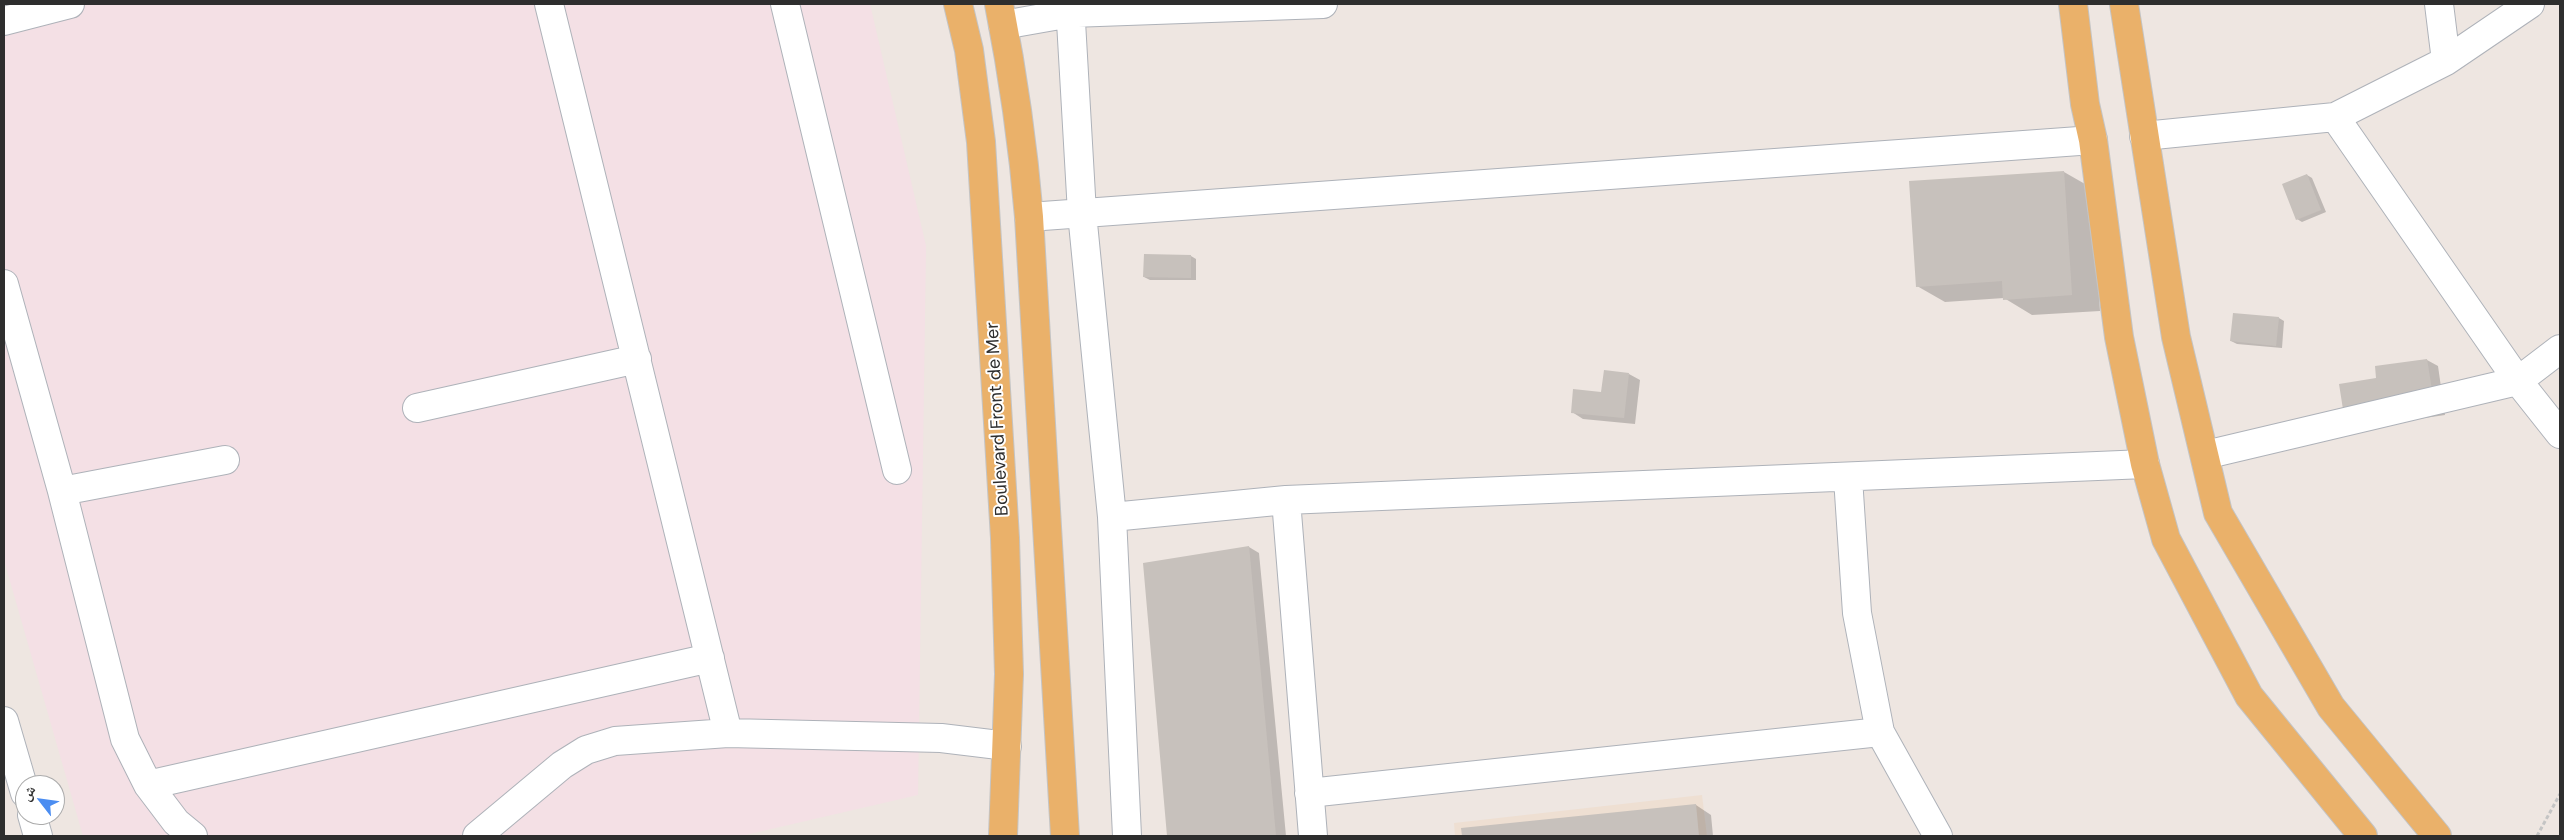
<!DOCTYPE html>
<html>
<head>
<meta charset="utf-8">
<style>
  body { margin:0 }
  #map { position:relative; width:2564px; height:840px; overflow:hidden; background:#eee6e1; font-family:"DM Sans","Noto Naskh Arabic",sans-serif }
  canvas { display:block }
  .frame { position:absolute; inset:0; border:5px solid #2e2e2e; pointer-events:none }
  .north { position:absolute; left:15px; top:775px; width:50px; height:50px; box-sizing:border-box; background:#fff; border:1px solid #ababab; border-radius:50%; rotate:300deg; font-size:14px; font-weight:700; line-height:20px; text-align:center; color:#2e2e2e }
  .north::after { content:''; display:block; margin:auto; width:18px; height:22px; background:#4b8df1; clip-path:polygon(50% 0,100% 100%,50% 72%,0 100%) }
</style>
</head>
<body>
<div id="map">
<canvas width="2564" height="840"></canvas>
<div class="frame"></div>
<div class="north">ش</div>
</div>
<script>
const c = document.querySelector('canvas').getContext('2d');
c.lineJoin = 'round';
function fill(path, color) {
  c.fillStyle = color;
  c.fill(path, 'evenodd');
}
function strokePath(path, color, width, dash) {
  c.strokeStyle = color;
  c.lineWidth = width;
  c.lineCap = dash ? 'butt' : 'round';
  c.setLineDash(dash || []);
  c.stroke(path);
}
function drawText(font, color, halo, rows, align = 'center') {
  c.font = font + ' "DM Sans",sans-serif';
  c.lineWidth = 4;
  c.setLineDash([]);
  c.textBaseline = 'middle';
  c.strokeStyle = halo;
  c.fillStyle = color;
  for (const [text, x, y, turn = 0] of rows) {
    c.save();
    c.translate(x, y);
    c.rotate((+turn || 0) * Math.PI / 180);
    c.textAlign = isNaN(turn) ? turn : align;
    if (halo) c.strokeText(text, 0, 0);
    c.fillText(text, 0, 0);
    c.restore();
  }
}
fill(new Path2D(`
  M 1702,795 L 1707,836 L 1455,836 L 1454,823 Z`), '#eedfd2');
fill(new Path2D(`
  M 4,4 L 870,4 L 926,246 L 918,795 L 741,836 L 83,836 L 4,560 Z`), '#f4e0e5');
fill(new Path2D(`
  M 2064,172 L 2092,188 L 2100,311 L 2032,315 L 2004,298 L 1945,302 L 1917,286 L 1910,182 Z
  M 2307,175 L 2312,178 L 2326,212 L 2302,222 L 2297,219 Z
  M 1145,255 L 1191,256 L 1196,259 L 1196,280 L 1150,280 L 1144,277 Z
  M 2234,315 L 2279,318 L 2284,321 L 2282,348 L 2237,344 L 2231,341 Z
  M 2427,360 L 2438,366 L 2445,415 L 2357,428 L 2378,379 L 2376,368 Z
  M 1629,374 L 1640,380 L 1635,424 L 1583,419 L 1572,412 Z
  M 1249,547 L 1259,553 L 1286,836 L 1168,836 L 1144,564 Z
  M 1696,805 L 1711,815 L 1713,836 L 1463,836 L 1462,830 Z`), '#0003');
fill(new Path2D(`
  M 2064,171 L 2072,295 L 2003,300 L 2002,281 L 1916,287 L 1909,181 Z
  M 2307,174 L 2321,210 L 2296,220 L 2282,184 Z
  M 1144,254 L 1191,255 L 1191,278 L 1143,277 Z
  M 2233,313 L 2279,317 L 2276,346 L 2230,341 Z
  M 2427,359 L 2435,409 L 2345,422 L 2339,384 L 2376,378 L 2375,366 Z
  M 1604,370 L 1629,373 L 1624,418 L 1571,413 L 1573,389 L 1601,392 Z
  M 1249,546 L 1276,836 L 1167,836 L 1143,563 Z
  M 1696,804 L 1699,836 L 1462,836 L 1461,828 Z`), '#c7c1bc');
const minor = new Path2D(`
  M 549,4 L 728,733
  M 785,4 L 897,470
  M 1070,4 L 1082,213 L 1112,517 L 1127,836
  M 2439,4 L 2446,61
  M 4,21 L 70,4
  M 1003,25 L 1071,13 L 1323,4
  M 2335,117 L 2518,381 L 2560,434
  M 2144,136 L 2335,117 L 2446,61 L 2530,4
  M 1029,217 L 2093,140
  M 4,284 L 62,491 L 125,739 L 148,785 L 176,822 L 193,836
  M 417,408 L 637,359
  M 2205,455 L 2518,381 L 2560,349
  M 1848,478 L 1857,613 L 1880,732 L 1938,836
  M 62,491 L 225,460
  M 1286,500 L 1313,836
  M 1112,517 L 1286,500 L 2145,464
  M 4,721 L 25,793
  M 148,785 L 710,658
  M 1309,793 L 1880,732
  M 32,815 L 38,836
  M 477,836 L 562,765 L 586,750 L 615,741 L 728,733 L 941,738 L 1007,746`);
const major = new Path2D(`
  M 958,4 L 969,50 L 981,142 L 1005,538 L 1009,674 L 1003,836
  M 999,4 C 1013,75 1023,145 1029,217 L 1065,836
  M 2073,4 L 2085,104 L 2093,140 L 2119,337 L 2145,464 L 2166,539 L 2249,696 L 2363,836
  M 2124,4 L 2176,337 L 2218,513 L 2331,707 L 2437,836`);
strokePath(minor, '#aeb2b9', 30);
strokePath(major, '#c4c4c4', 30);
strokePath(new Path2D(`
  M 2537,836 L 2560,794`), '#c4c4c4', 3, [4, 2.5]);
strokePath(minor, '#fff', 28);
strokePath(major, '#eab16a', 28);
drawText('18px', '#2e2e2e', '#fff', [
  ["Boulevard Front de Mer",998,419,-93]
]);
</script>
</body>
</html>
